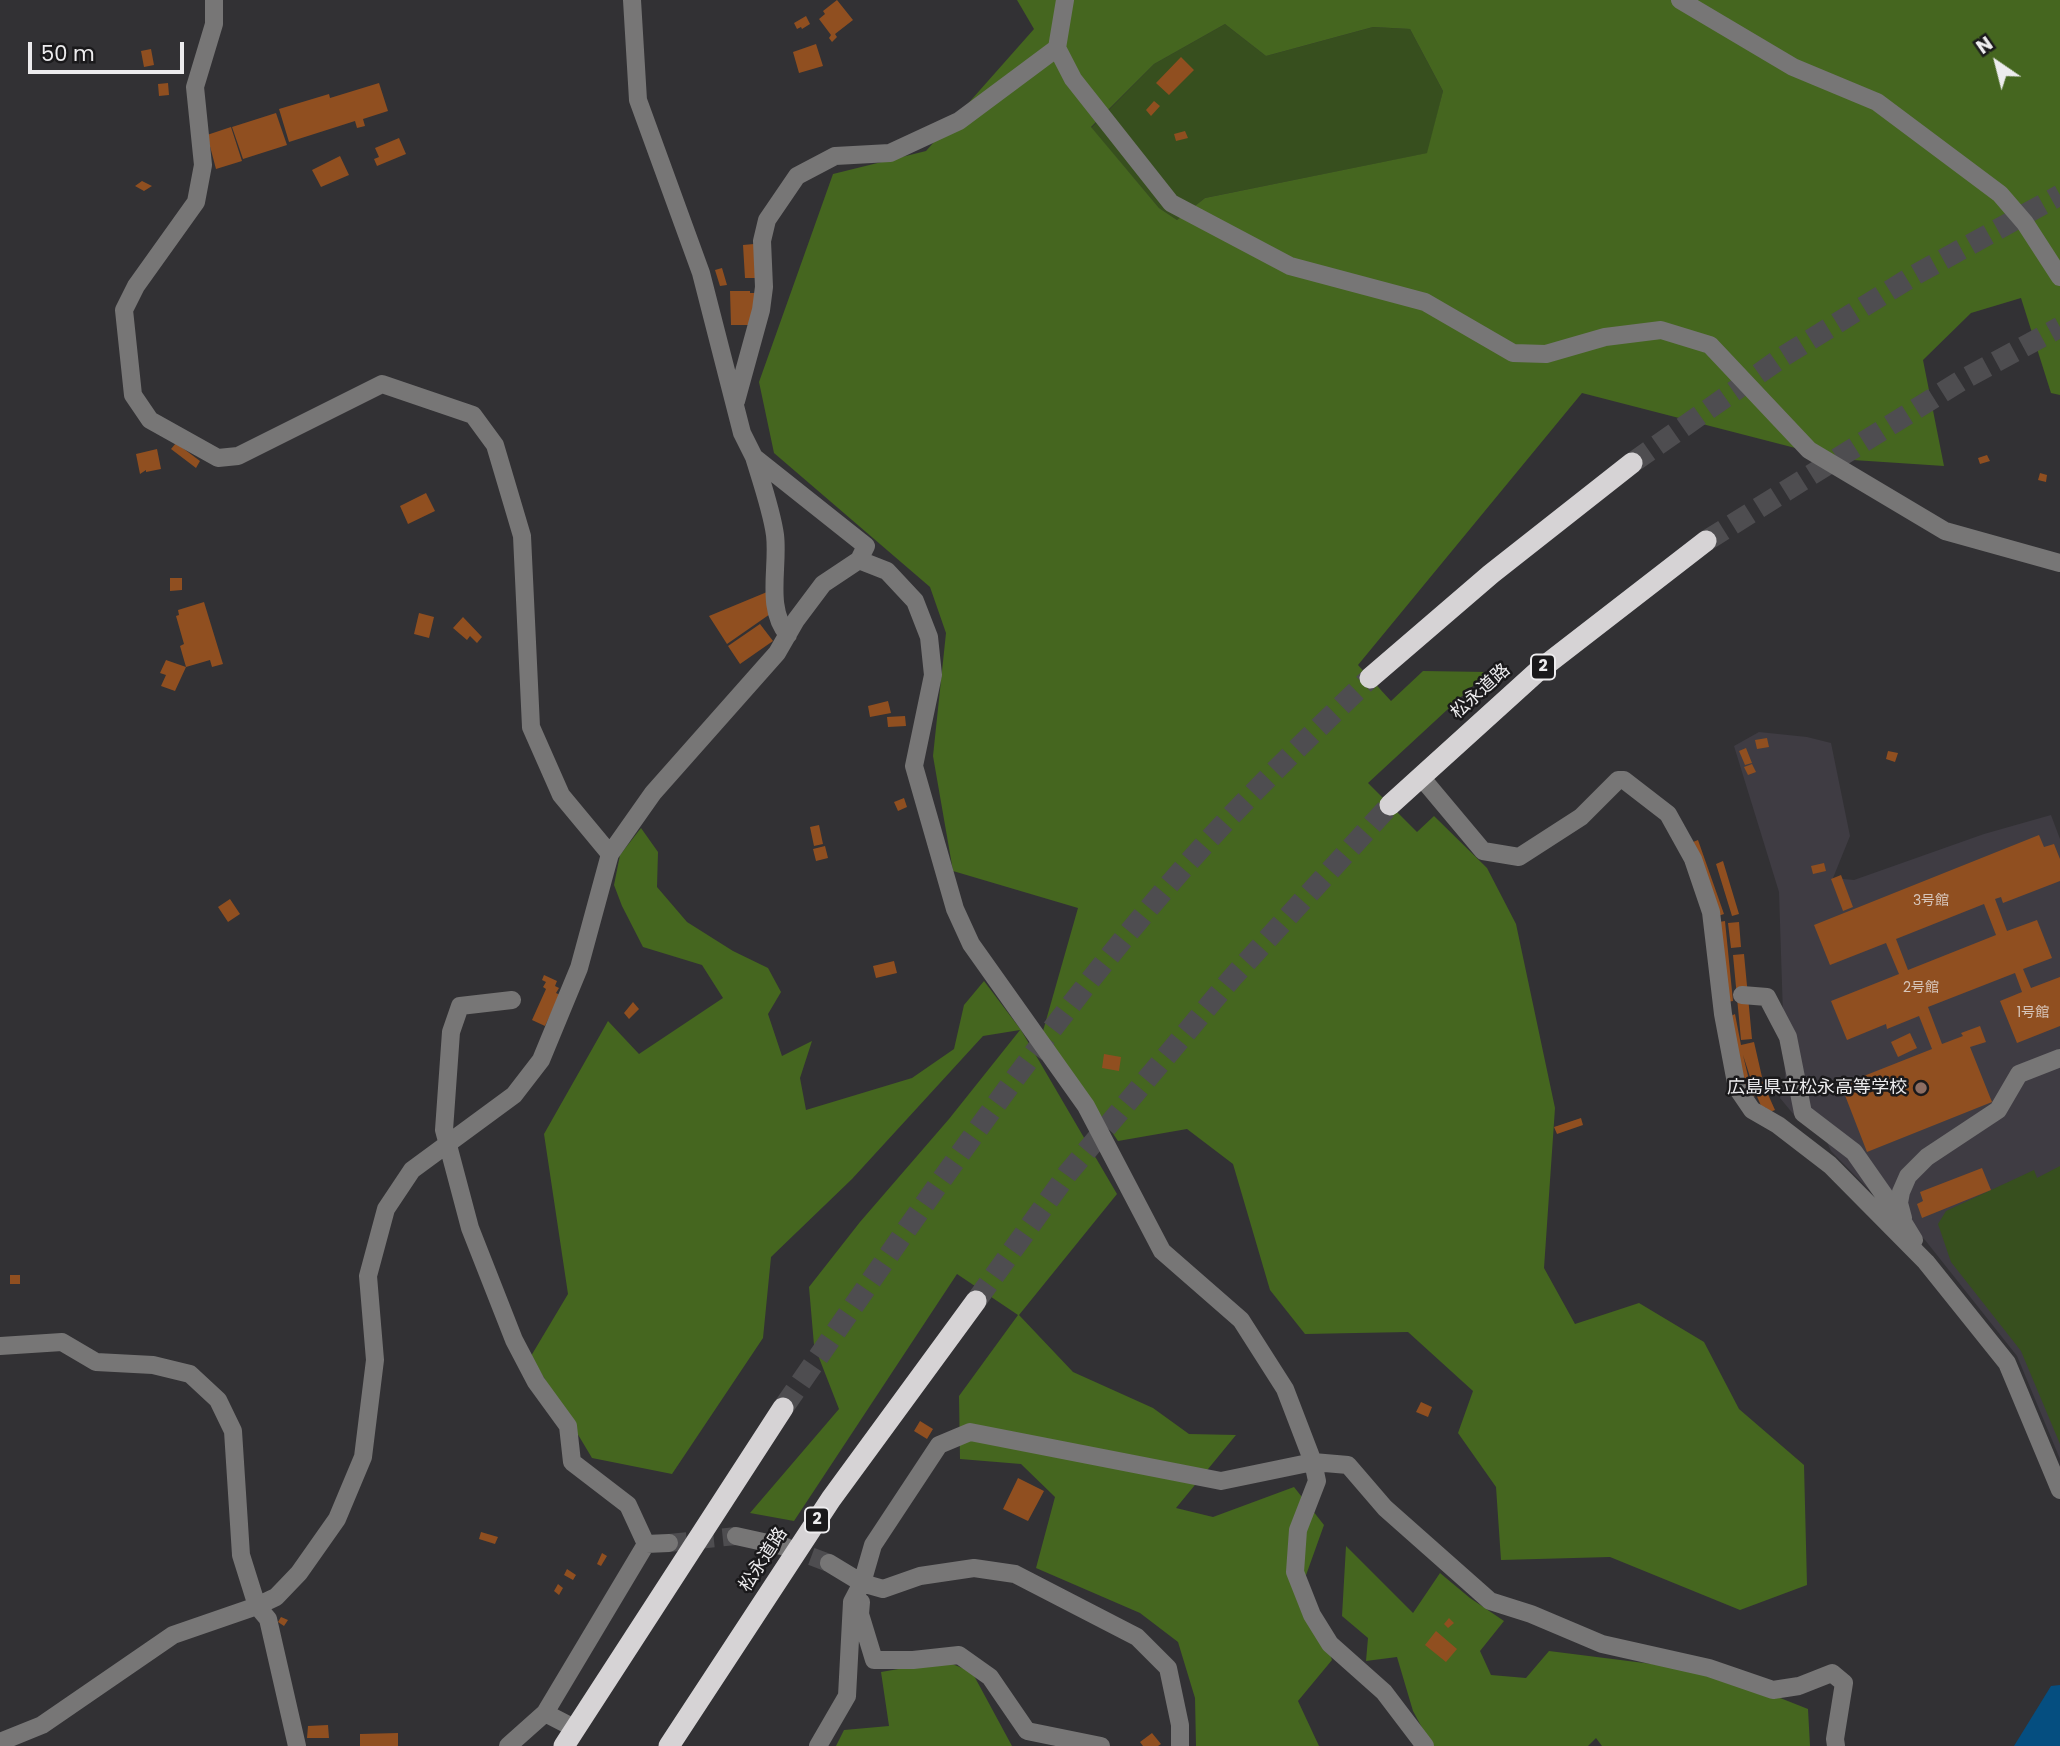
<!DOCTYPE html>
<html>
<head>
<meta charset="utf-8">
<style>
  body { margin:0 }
  #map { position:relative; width:2060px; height:1746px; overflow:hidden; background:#323134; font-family:Poppins,sans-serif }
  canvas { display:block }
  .north { position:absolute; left:1962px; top:28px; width:70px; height:70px; -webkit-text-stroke:5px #1a191b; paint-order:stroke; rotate:325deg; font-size:19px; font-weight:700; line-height:28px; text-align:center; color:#edecee }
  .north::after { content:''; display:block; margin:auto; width:24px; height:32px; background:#edecee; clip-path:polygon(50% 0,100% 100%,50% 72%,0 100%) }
  .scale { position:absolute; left:28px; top:42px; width:156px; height:32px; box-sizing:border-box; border:4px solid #edecee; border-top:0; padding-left:9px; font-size:21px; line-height:24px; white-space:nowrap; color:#edecee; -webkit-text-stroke:5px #1a191b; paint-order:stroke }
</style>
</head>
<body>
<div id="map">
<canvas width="2060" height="1746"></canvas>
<div class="north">N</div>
<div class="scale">50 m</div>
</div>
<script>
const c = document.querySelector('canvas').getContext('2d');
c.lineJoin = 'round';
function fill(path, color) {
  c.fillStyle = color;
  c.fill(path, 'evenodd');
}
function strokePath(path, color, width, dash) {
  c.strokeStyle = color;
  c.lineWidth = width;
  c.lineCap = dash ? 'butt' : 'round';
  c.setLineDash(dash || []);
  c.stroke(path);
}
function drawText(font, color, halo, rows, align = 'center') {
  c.font = font + ' Poppins,"Noto Sans JP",sans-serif';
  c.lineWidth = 5;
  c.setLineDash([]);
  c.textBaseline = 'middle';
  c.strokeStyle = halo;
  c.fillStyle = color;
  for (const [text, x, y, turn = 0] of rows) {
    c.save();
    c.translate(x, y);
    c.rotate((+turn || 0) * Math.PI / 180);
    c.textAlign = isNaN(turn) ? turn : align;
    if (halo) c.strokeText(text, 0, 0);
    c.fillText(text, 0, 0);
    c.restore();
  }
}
fill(new Path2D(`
  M 1759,732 L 1807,737 L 1831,743 L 1850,836 L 1833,878 L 1854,880 L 1984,834 L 2051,815 L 2060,839 L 2060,1459 L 2017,1356 L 1925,1240 L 1883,1204 L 1831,1151 L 1825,1138 L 1799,1121 L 1780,1098 L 1785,1077 L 1779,892 L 1734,746 Z`), '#3f3c43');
fill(new Path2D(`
  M 1225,24 L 1266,56 L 1373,27 L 1410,29 L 1443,91 L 1428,153 L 1205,198 L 1177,220 L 1159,208 L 1091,128 L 1154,64 Z
  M 2060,1166 L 2060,1444 L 2021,1351 L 1951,1262 L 1938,1224 L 1946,1211 L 2034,1170 L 2037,1178 Z`), '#374f1e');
fill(new Path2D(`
  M 1017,0 L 2060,0 L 2060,395 L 2051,393 L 2021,298 L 1971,313 L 1923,360 L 1944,466 L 1838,459 L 1582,393 L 1358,665 L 1391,701 L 1423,671 L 1488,672 L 1368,783 L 1417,832 L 1434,816 L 1487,868 L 1516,924 L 1555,1108 L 1544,1268 L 1575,1324 L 1639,1303 L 1704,1342 L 1739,1409 L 1804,1465 L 1807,1585 L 1740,1610 L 1610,1557 L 1501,1560 L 1496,1487 L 1458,1433 L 1473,1391 L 1408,1332 L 1305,1334 L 1270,1290 L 1233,1164 L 1187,1129 L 1118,1141 L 1043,1031 L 1078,908 L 953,871 L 933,756 L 946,633 L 930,587 L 774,453 L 759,382 L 833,174 L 926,151 L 1034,29 ZM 1225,24 L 1266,56 L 1373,27 L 1410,29 L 1443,91 L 1427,153 L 1205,198 L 1177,220 L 1159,208 L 1091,127 L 1154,64 Z
  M 641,828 L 658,852 L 657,887 L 687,922 L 733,951 L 768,968 L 781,992 L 768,1014 L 782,1056 L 812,1041 L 800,1078 L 806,1110 L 912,1078 L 954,1049 L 964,1005 L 984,981 L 1021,1030 L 1117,1194 L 1019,1315 L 1073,1372 L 1153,1408 L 1189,1434 L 1236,1435 L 1176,1508 L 1213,1517 L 1294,1487 L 1324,1525 L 1305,1578 L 1332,1660 L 1298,1701 L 1319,1746 L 1196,1746 L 1195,1698 L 1178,1642 L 1140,1613 L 1036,1568 L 1055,1497 L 1021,1464 L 960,1459 L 959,1396 L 1018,1315 L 957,1274 L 794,1521 L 750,1513 L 839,1409 L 814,1345 L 809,1287 L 860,1222 L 949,1119 L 1020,1030 L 983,1036 L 852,1179 L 771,1257 L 763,1338 L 672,1474 L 592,1458 L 531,1356 L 568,1294 L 544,1134 L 608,1021 L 639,1054 L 723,998 L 702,965 L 643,947 L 622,906 L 614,885 L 620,855 Z
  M 1346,1546 L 1413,1613 L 1440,1573 L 1470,1598 L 1504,1621 L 1480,1651 L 1491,1675 L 1526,1678 L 1549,1651 L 1692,1669 L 1765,1692 L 1808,1709 L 1810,1746 L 1602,1746 L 1596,1738 L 1588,1746 L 1432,1746 L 1413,1711 L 1397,1657 L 1366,1661 L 1368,1638 L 1342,1616 Z
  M 945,1661 L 972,1672 L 1012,1746 L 836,1746 L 844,1730 L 889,1726 L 881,1672 Z`), '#45661f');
fill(new Path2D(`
  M 2060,1685 L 2060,1746 L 2014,1746 L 2051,1686 Z`), '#054e80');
fill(new Path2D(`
  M 837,0 L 853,20 L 835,34 L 837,37 L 832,42 L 829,38 L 831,35 L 819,19 L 825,14 L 823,11 Z
  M 806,16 L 810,24 L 802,29 L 801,27 L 797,29 L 794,23 Z
  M 816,44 L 823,66 L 799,73 L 793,52 Z
  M 151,49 L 154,65 L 144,67 L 141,51 Z
  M 1181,57 L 1194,70 L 1169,95 L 1156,83 Z
  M 168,83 L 169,95 L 159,96 L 158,84 Z
  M 379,83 L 388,111 L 363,119 L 365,126 L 357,128 L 355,121 L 289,142 L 279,109 L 329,94 L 330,98 Z
  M 1154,101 L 1160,106 L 1151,116 L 1146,110 Z
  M 276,113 L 287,145 L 243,159 L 232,127 Z
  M 231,127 L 242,161 L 216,169 L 207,135 Z
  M 1185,131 L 1188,138 L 1176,141 L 1174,134 Z
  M 399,138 L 406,154 L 377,166 L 374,159 L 379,157 L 375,148 Z
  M 340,156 L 349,175 L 321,187 L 312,170 Z
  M 142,181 L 152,186 L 144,191 L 135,186 Z
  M 754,244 L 757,278 L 745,278 L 743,245 Z
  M 722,268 L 727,285 L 720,286 L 715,270 Z
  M 730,291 L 750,291 L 750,293 L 756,293 L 752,325 L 731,325 Z
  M 176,443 L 200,461 L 196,468 L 171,449 Z
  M 157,449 L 161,469 L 146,472 L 146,470 L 140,474 L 136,454 Z
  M 1987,455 L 1990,461 L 1980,464 L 1978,458 Z
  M 2040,473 L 2047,475 L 2046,482 L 2038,480 Z
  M 426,493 L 435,511 L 408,524 L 400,506 Z
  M 170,578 L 182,578 L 182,590 L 170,591 Z
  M 767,592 L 773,612 L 727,644 L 709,616 Z
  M 204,602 L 223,664 L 212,667 L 210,660 L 186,667 L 180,646 L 184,644 L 176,616 L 179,615 L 178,610 Z
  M 419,613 L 434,617 L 429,638 L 414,634 Z
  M 463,617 L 482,637 L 477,643 L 470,636 L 467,640 L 453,628 Z
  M 760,624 L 773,641 L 740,664 L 728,646 Z
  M 166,660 L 186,667 L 175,691 L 161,686 L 166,675 L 160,673 Z
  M 888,701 L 891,713 L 870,717 L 868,706 Z
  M 905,716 L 906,726 L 888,727 L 887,717 Z
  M 1767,738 L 1769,747 L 1757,749 L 1755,740 Z
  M 1746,748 L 1752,763 L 1745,765 L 1739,751 Z
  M 1888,751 L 1898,753 L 1895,762 L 1886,759 Z
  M 1752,764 L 1756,772 L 1748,775 L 1744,767 Z
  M 904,798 L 907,807 L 898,811 L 894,802 Z
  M 819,825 L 823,844 L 814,846 L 810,827 Z
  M 2039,835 L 2044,847 L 2054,844 L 2060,859 L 2060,881 L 2003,903 L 2001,897 L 1995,899 L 2007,931 L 2037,920 L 2052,958 L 2023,969 L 2031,988 L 2060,977 L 2060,1026 L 2017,1043 L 2000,1001 L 2022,992 L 2015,973 L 1928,1007 L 1942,1044 L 1963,1036 L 1961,1033 L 1980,1026 L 1986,1042 L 1970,1047 L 1992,1102 L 1867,1152 L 1841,1085 L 1932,1049 L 1919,1016 L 1887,1029 L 1886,1024 L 1847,1040 L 1831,1001 L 1899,974 L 1886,943 L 1830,965 L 1814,925 ZM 1984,904 L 1996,935 L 1908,970 L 1896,939 Z
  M 1698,840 L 1724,914 L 1718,916 L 1693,842 Z
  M 825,846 L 828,858 L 816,861 L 813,849 Z
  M 1723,861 L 1739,914 L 1732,916 L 1716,864 Z
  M 1824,863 L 1826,871 L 1813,874 L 1811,866 Z
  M 1841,875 L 1853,907 L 1843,911 L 1831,879 Z
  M 230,899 L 240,914 L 228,922 L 218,907 Z
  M 1725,921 L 1733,1001 L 1727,1002 L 1719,922 Z
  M 1739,922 L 1741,947 L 1731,948 L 1728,923 Z
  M 1744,954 L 1752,1039 L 1741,1040 L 1733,955 Z
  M 894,961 L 897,973 L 876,978 L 873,966 Z
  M 544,975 L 557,981 L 555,986 L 559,988 L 556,993 L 560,995 L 545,1026 L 532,1020 L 546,989 L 543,987 L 546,982 L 542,980 Z
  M 633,1002 L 639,1009 L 629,1019 L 624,1013 Z
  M 1735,1014 L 1741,1045 L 1754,1042 L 1762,1077 L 1751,1080 L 1743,1055 L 1749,1080 L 1755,1096 L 1750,1098 L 1742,1083 L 1729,1017 Z
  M 1910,1033 L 1917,1048 L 1898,1057 L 1891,1042 Z
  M 1104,1054 L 1121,1057 L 1119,1071 L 1102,1068 Z
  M 1762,1081 L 1775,1110 L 1768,1113 L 1765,1107 L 1762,1108 L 1752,1085 Z
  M 1814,1081 L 1816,1087 L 1809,1090 L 1806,1084 Z
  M 1581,1118 L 1583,1125 L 1557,1134 L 1554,1127 Z
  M 1982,1168 L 1991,1190 L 1922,1218 L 1917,1204 L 1923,1201 L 1920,1192 Z
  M 10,1275 L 20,1275 L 20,1284 L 10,1284 Z
  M 1421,1402 L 1432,1407 L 1428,1417 L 1416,1412 Z
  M 920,1421 L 933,1429 L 927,1439 L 914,1431 Z
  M 1018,1478 L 1044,1491 L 1028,1521 L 1003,1509 Z
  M 481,1532 L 498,1537 L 495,1544 L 479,1539 Z
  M 602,1553 L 607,1556 L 601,1566 L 597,1564 Z
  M 567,1569 L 576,1575 L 573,1580 L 564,1575 Z
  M 558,1584 L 563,1588 L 559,1595 L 554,1591 Z
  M 281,1617 L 288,1620 L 284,1626 L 278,1622 Z
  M 1449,1618 L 1454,1623 L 1448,1628 L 1444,1624 Z
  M 1436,1631 L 1457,1649 L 1446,1662 L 1425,1645 Z
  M 328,1725 L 329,1738 L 307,1738 L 308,1726 Z
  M 398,1733 L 398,1746 L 360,1746 L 360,1734 Z
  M 1152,1733 L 1161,1744 L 1158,1746 L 1143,1746 L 1140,1742 Z`), '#904f20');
strokePath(new Path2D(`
  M 669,1543 L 736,1536
  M 786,1547 L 829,1563`), '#4e4d50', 18, [18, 9]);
strokePath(new Path2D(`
  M 1632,463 L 1784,356 L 1913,276 L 2060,195
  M 1706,541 L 1962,380 L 2060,327
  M 976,1301 L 1068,1173 L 1232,978 L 1390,805
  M 783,1408 C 912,1222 1038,1033 1188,863 C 1245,798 1308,738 1370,678`), '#4e4d50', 21, [21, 10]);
strokePath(new Path2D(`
  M 214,0 L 214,24 L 195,87 L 203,165 L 196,202 L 136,286 L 124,310 L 133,395 L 150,420 L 218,458 L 238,456 L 382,384 L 473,415 L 495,445 L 522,536 L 531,727 L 561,795 L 610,854
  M 632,0 L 638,100 L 701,273 L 742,433 L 754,457 L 866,546 L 859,560
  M 1065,0 L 1057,48 L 1073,79 L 1171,203 L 1290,266 L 1425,302 L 1513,353 L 1546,354 L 1605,337 L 1661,330 L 1710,345 L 1809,450 L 1945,531 L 2060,563
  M 1680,0 L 1793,67 L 1877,102 L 2000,194 L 2025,223 L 2060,277
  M 736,401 L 761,310 L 764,287 L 762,241 L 767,220 L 797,176 L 835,156 L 890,153 L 959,121 L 1057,48
  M 754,457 C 761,480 772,512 775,535 C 779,567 765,608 788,635
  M 1421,777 L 1483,851 L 1519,857 L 1581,817 L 1618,780 L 1624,780 L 1668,814 L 1693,859 L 1711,912 L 1723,1014 L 1737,1088 L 1752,1110 L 1778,1125 L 1830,1165 L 1926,1262 L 2007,1363 L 2060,1490
  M 1742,995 L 1767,997 L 1788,1037 L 1803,1113 L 1854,1152 L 1903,1222 L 1914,1240
  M 1903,1218 L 1899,1203 L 1901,1192 L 1908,1176 L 1927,1157 L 1998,1110 L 2019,1074 L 2060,1058
  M 0,1346 L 62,1342 L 96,1362 L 153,1365 L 190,1374 L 218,1400 L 233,1431 L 241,1555 L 257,1606 L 268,1619 L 297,1746
  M 736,1536 L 786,1547
  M 646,1544 L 669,1543
  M 829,1563 L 862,1583 L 883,1589 L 920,1576 L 974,1568 L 1015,1574 L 1137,1637 L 1168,1668 L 1180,1725 L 1180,1746
  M 861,1602 L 860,1614 L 874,1660 L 913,1660 L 959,1655 L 990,1677 L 1027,1731 L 1101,1746
  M 545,1713 L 574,1728
  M 0,1742 L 42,1725 L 173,1635 L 257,1606 L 276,1597 L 299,1573 L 337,1519 L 363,1457 L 375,1360 L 368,1276 L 386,1209 L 412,1170 L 514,1095 L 541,1060 L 579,968 L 610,854 L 653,793 L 777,653 L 796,620 L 823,584 L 859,560 L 887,571 L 915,601 L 929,637 L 933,675 L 914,766 L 955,909 L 971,944 L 1086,1106 L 1162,1251 L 1241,1320 L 1285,1389 L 1313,1462 L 1317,1481 L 1298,1530 L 1295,1572 L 1312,1615 L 1330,1644 L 1384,1692 L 1425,1746
  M 508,1746 L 545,1713 L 646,1544 L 628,1505 L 572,1462 L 568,1426 L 536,1382 L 514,1340 L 470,1228 L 444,1130 L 451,1032 L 460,1006 L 512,1000
  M 818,1746 L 847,1696 L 852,1602 L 862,1583 L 873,1545 L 939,1445 L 970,1432 L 1221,1481 L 1313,1462 L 1348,1465 L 1385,1508 L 1490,1601 L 1531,1614 L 1602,1644 L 1709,1668 L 1773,1690 L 1799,1686 L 1832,1673 L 1844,1683 L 1835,1739 L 1836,1746`), '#777676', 18);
strokePath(new Path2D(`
  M 1370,678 L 1491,574 L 1632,463
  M 1390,805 L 1538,671 L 1706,541
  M 564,1746 L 783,1408
  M 669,1746 L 831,1499 L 976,1301`), '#d6d3d5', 21);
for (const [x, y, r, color] of [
  [1921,1088,7,"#8d6e63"]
]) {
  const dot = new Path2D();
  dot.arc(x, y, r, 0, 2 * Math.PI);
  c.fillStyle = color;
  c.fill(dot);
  strokePath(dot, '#1a191b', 2.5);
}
drawText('14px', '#d6c5ba', null, [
  ["3号館",1931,901],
  ["2号館",1921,988],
  ["1号館",2033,1013]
]);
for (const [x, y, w] of [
  [1543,667,24],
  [817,1520,24]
]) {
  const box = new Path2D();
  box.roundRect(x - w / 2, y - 12.5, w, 25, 5);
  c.fillStyle = '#1a191b';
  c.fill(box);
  strokePath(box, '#edecee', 2);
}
drawText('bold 16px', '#edecee', null, [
  ["2",1543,667],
  ["2",817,1520]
]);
drawText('18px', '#edecee', '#1a191b', [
  ["松永道路",1481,692,-42],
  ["松永道路",764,1560,-57]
]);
drawText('18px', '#edecee', '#1a191b', [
  ["広島県立松永高等学校",1907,1088]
], 'right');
</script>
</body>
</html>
